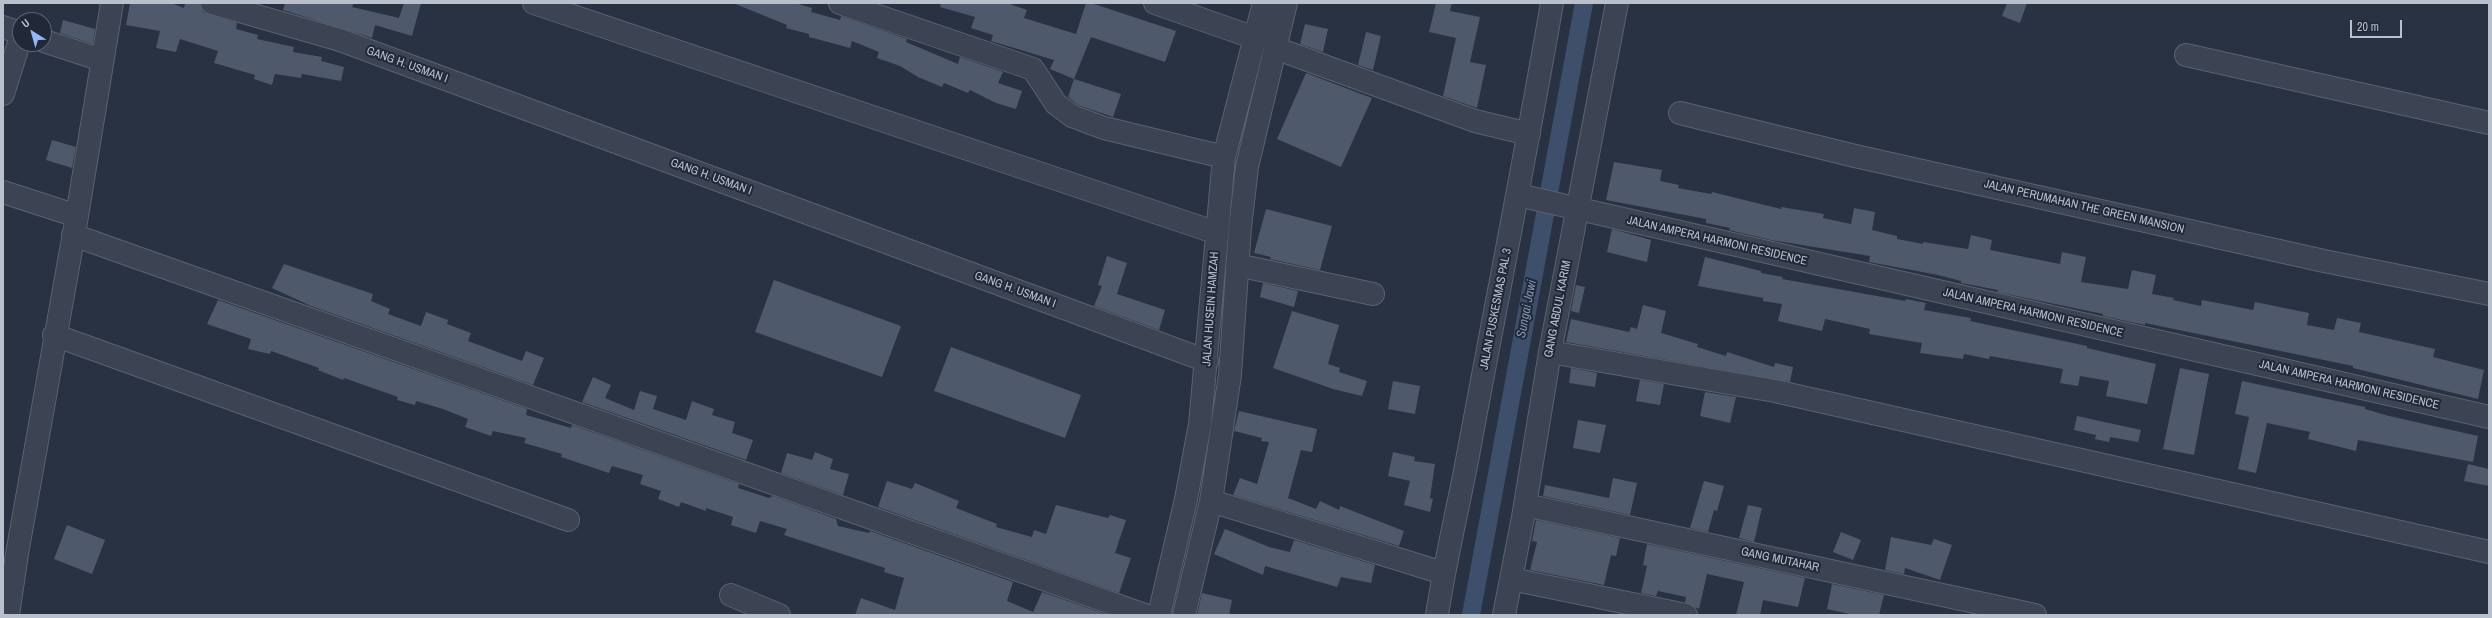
<!DOCTYPE html>
<html>
<head>
<meta charset="utf-8">
<style>
  body { margin:0 }
  #map { position:relative; width:2492px; height:618px; overflow:hidden; background:#283243; font-family:"Archivo Narrow",sans-serif }
  canvas { display:block }
  .frame { position:absolute; inset:0; border:4px solid #b9c0cc; pointer-events:none }
  .north { position:absolute; left:12px; top:12px; width:40px; height:40px; box-sizing:border-box; background:#212938; border:1px solid #5e6573; border-radius:50%; rotate:323deg; font-size:11px; font-weight:700; line-height:16px; text-align:center; color:#b9c0cc }
  .north::after { content:''; display:block; margin:auto; width:14px; height:18px; background:#95b6f6; clip-path:polygon(50% 0,100% 100%,50% 72%,0 100%) }
  .scale { position:absolute; left:2350px; top:20px; width:52px; height:18px; box-sizing:border-box; border:2px solid #b9c0cc; border-top:0; padding-left:5px; font-size:12px; line-height:14px; white-space:nowrap; color:#b9c0cc; -webkit-text-stroke:3px #212938; paint-order:stroke }
</style>
</head>
<body>
<div id="map">
<canvas width="2492" height="618"></canvas>
<div class="frame"></div>
<div class="north">U</div>
<div class="scale">20 m</div>
</div>
<script>
const c = document.querySelector('canvas').getContext('2d');
c.lineJoin = 'round';
function strokePath(path, color, width, dash) {
  c.strokeStyle = color;
  c.lineWidth = width;
  c.lineCap = dash ? 'butt' : 'round';
  c.setLineDash(dash || []);
  c.stroke(path);
}
function fill(path, color) {
  c.fillStyle = color;
  c.fill(path, 'evenodd');
}
function drawText(font, color, halo, rows, align = 'center') {
  c.font = font + ' "Archivo Narrow",sans-serif';
  c.lineWidth = 4;
  c.setLineDash([]);
  c.textBaseline = 'middle';
  c.strokeStyle = halo;
  c.fillStyle = color;
  for (const [text, x, y, turn = 0] of rows) {
    c.save();
    c.translate(x, y);
    c.rotate((+turn || 0) * Math.PI / 180);
    c.textAlign = isNaN(turn) ? turn : align;
    if (halo) c.strokeText(text, 0, 0);
    c.fillText(text, 0, 0);
    c.restore();
  }
}
strokePath(new Path2D(`
  M 1471,615 L 1584,3`), '#3e4f6b', 18);
fill(new Path2D(`
  M 130,3 L 171,3 L 184,8 L 185,3 L 200,3 L 203,12 L 237,23 L 236,29 L 258,35 L 257,39 L 294,47 L 293,52 L 322,57 L 321,61 L 344,67 L 341,81 L 302,74 L 301,78 L 275,74 L 272,85 L 254,79 L 255,75 L 214,63 L 218,51 L 180,39 L 176,52 L 156,48 L 160,31 L 126,25 Z
  M 285,3 L 354,3 L 352,7 L 399,18 L 404,3 L 421,3 L 412,36 L 375,25 L 372,38 L 283,10 Z
  M 733,3 L 795,3 L 812,8 L 811,12 L 840,20 L 841,16 L 907,39 L 906,42 L 958,64 L 960,57 L 1003,72 L 998,83 L 1022,91 L 1016,109 L 996,103 L 970,90 L 968,93 L 944,83 L 942,87 L 918,77 L 900,66 L 877,58 L 879,52 L 852,41 L 850,48 L 809,37 L 809,34 L 786,28 L 787,25 Z
  M 941,3 L 1007,3 L 1027,10 L 1024,18 L 1076,34 L 1086,3 L 1091,3 L 1176,31 L 1165,62 L 1091,37 L 1074,79 L 1050,69 L 1054,60 L 991,41 L 993,35 L 971,28 L 975,17 L 940,7 Z
  M 1436,3 L 1452,3 L 1450,11 L 1480,17 L 1470,62 L 1486,65 L 1477,108 L 1443,96 L 1456,38 L 1429,32 Z
  M 2007,3 L 2027,3 L 2020,23 L 2002,16 Z
  M 63,20 L 95,29 L 93,44 L 60,33 Z
  M 1305,24 L 1328,29 L 1323,52 L 1300,44 Z
  M 1366,32 L 1381,36 L 1373,70 L 1358,65 Z
  M 1306,73 L 1372,98 L 1341,167 L 1277,139 Z
  M 1074,79 L 1121,94 L 1113,117 L 1078,105 L 1068,97 Z
  M 52,140 L 76,147 L 72,168 L 46,160 Z
  M 1614,162 L 1662,170 L 1660,181 L 1679,185 L 1678,188 L 1711,194 L 1712,192 L 1781,209 L 1781,207 L 1824,214 L 1823,218 L 1851,224 L 1854,208 L 1875,212 L 1872,230 L 1897,236 L 1897,239 L 1923,244 L 1923,242 L 1968,249 L 1971,235 L 1992,240 L 1990,250 L 2060,264 L 2062,252 L 2086,257 L 2081,282 L 2128,289 L 2132,270 L 2156,275 L 2152,294 L 2174,298 L 2173,300 L 2201,306 L 2202,300 L 2253,310 L 2255,302 L 2309,313 L 2307,325 L 2334,330 L 2337,318 L 2361,323 L 2359,332 L 2435,349 L 2433,357 L 2484,370 L 2478,399 L 2353,368 L 2353,366 L 2145,323 L 2145,325 L 2103,316 L 2103,314 L 1997,292 L 1998,290 L 1961,283 L 1961,281 L 1938,275 L 1869,262 L 1870,256 L 1771,240 L 1729,230 L 1730,228 L 1706,223 L 1706,219 L 1606,200 Z
  M 1266,209 L 1332,226 L 1320,270 L 1270,259 L 1271,257 L 1254,253 Z
  M 1612,229 L 1651,240 L 1647,262 L 1607,252 Z
  M 1107,256 L 1127,263 L 1117,294 L 1165,310 L 1159,330 L 1094,306 L 1102,286 L 1098,285 Z
  M 1705,257 L 1761,271 L 1761,273 L 1783,277 L 1782,279 L 1905,301 L 1906,299 L 1926,303 L 1924,310 L 1971,318 L 1970,321 L 2087,346 L 2087,348 L 2156,364 L 2147,404 L 2106,396 L 2109,381 L 2080,376 L 2078,386 L 2060,383 L 2063,369 L 1990,356 L 1989,359 L 1964,354 L 1963,359 L 1920,353 L 1922,343 L 1869,334 L 1870,329 L 1825,319 L 1822,331 L 1778,321 L 1782,304 L 1763,301 L 1763,298 L 1698,286 Z
  M 284,264 L 373,294 L 371,301 L 390,309 L 388,314 L 421,326 L 426,312 L 448,320 L 447,324 L 471,333 L 468,341 L 522,361 L 526,351 L 544,358 L 533,385 L 311,306 L 272,288 Z
  M 774,280 L 901,326 L 882,377 L 755,332 Z
  M 1263,283 L 1298,291 L 1294,307 L 1260,297 Z
  M 1576,285 L 1585,287 L 1579,313 L 1571,311 Z
  M 218,300 L 527,409 L 526,415 L 571,428 L 572,425 L 739,484 L 738,488 L 769,498 L 773,496 L 836,519 L 838,526 L 869,533 L 870,531 L 1013,582 L 1007,601 L 1033,612 L 1042,592 L 1108,615 L 855,615 L 861,598 L 895,610 L 904,578 L 884,572 L 885,568 L 784,535 L 787,529 L 760,521 L 756,533 L 731,525 L 733,517 L 706,508 L 706,511 L 681,502 L 679,507 L 658,499 L 661,491 L 640,484 L 643,475 L 612,466 L 609,473 L 561,457 L 562,454 L 524,443 L 526,438 L 493,431 L 491,436 L 465,427 L 468,419 L 443,409 L 416,401 L 415,405 L 397,400 L 398,397 L 344,378 L 343,380 L 318,370 L 319,368 L 271,351 L 270,354 L 248,349 L 251,339 L 207,324 Z
  M 1643,305 L 1666,311 L 1661,333 L 1698,344 L 1697,347 L 1726,356 L 1727,352 L 1774,367 L 1775,363 L 1793,367 L 1790,382 L 1566,342 L 1571,319 L 1629,332 L 1631,327 L 1637,329 Z
  M 1292,311 L 1339,325 L 1328,364 L 1340,368 L 1339,372 L 1367,381 L 1362,396 L 1333,389 L 1273,368 Z
  M 951,347 L 1081,395 L 1065,438 L 934,391 Z
  M 1571,368 L 1597,373 L 1595,387 L 1569,383 Z
  M 2180,368 L 2209,374 L 2194,455 L 2163,449 Z
  M 593,377 L 611,385 L 605,398 L 634,410 L 640,391 L 657,396 L 653,409 L 686,420 L 692,401 L 714,409 L 712,415 L 735,422 L 732,433 L 753,440 L 746,460 L 582,402 Z
  M 1640,380 L 1664,384 L 1660,405 L 1636,401 Z
  M 1393,381 L 1420,386 L 1415,414 L 1388,409 Z
  M 2242,381 L 2365,407 L 2365,409 L 2389,416 L 2478,436 L 2473,462 L 2358,440 L 2356,451 L 2308,439 L 2310,432 L 2267,423 L 2256,473 L 2238,469 L 2249,417 L 2235,414 Z
  M 1705,392 L 1736,397 L 1730,423 L 1700,416 Z
  M 1239,411 L 1317,429 L 1312,452 L 1301,450 L 1288,498 L 1316,509 L 1320,501 L 1339,510 L 1340,506 L 1404,531 L 1399,546 L 1233,495 L 1240,478 L 1257,484 L 1269,442 L 1261,441 L 1262,438 L 1234,431 Z
  M 2077,416 L 2141,430 L 2138,442 L 2110,437 L 2109,442 L 2095,439 L 2096,435 L 2074,430 Z
  M 1578,420 L 1606,425 L 1600,453 L 1573,448 Z
  M 815,452 L 833,459 L 830,469 L 849,474 L 843,495 L 781,473 L 787,453 L 812,460 Z
  M 1393,452 L 1415,457 L 1414,461 L 1435,464 L 1430,498 L 1433,499 L 1430,512 L 1404,505 L 1410,481 L 1388,476 Z
  M 2468,464 L 2489,469 L 2489,486 L 2464,481 Z
  M 1613,478 L 1637,483 L 1630,515 L 1543,496 L 1545,485 L 1609,498 Z
  M 887,481 L 912,489 L 915,483 L 959,501 L 956,508 L 997,524 L 996,527 L 1032,537 L 1034,530 L 1046,534 L 1056,505 L 1108,518 L 1110,515 L 1126,520 L 1115,553 L 1131,558 L 1119,593 L 878,507 Z
  M 1704,481 L 1724,486 L 1717,511 L 1714,510 L 1708,532 L 1690,528 Z
  M 1748,505 L 1762,508 L 1754,542 L 1739,538 Z
  M 1536,520 L 1620,538 L 1616,556 L 1611,555 L 1604,585 L 1530,570 L 1537,542 L 1532,541 Z
  M 67,525 L 105,540 L 92,574 L 54,559 Z
  M 1225,529 L 1269,547 L 1290,552 L 1294,540 L 1375,565 L 1371,583 L 1341,577 L 1337,587 L 1265,566 L 1263,575 L 1214,554 Z
  M 1841,532 L 1861,540 L 1853,560 L 1833,552 Z
  M 1891,537 L 1931,545 L 1934,539 L 1952,545 L 1940,580 L 1905,568 L 1904,574 L 1885,570 Z
  M 1647,544 L 1805,578 L 1798,607 L 1763,600 L 1760,615 L 1736,615 L 1744,582 L 1707,574 L 1699,609 L 1685,602 L 1686,597 L 1658,591 L 1656,596 L 1641,593 L 1647,566 L 1643,565 Z
  M 1832,584 L 1884,595 L 1879,615 L 1854,615 L 1827,609 Z
  M 1202,593 L 1232,600 L 1229,615 L 1197,615 Z`), '#4e596c');
const minor = new Path2D(`
  M 212,3 L 340,40 L 1207,361
  M 534,3 L 1217,233
  M 840,3 L 1033,69 L 1056,104 L 1072,116 L 1104,128 L 1224,157
  M 1155,3 L 1255,38
  M 3,27 L 20,33
  M 44,41 L 102,60
  M 1275,48 L 1475,121 L 1529,134
  M 2186,55 L 2489,123
  M 3,94 L 20,40
  M 1680,113 L 1855,156 L 2324,261 L 2489,294
  M 3,192 L 77,216
  M 1518,195 L 2489,417
  M 73,235 L 1145,615
  M 1237,265 L 1373,294
  M 54,335 L 568,520
  M 1550,352 L 1775,391 L 2489,552
  M 1211,501 L 1443,573
  M 1525,505 L 2035,615
  M 1511,579 L 1686,615
  M 731,595 L 779,615
  M 8,615 L 17,554 L 77,216 L 112,3
  M 1159,615 L 1186,499 L 1200,424 L 1224,157 L 1264,3
  M 1184,615 L 1211,501 L 1230,375 L 1240,228 L 1247,167 L 1286,3
  M 1437,615 C 1445,561 1458,509 1468,455 C 1496,304 1526,154 1552,3
  M 1504,615 L 1523,517 L 1550,352 L 1617,3`);
strokePath(minor, '#5a6270', 24);
strokePath(minor, '#3c4453', 22);
drawText('12px', '#b9c0cc', '#212938', [
  ["GANG H. USMAN I",407,65,20],
  ["GANG H. USMAN I",711,177,20],
  ["JALAN PERUMAHAN THE GREEN MANSION",2084,207,13],
  ["JALAN AMPERA HARMONI RESIDENCE",1717,241,13],
  ["GANG H. USMAN I",1015,290,20],
  ["JALAN HUSEIN HAMZAH",1211,309,-86],
  ["JALAN PUSKESMAS PAL 3",1496,309,-79],
  ["GANG ABDUL KARIM",1558,309,-79],
  ["JALAN AMPERA HARMONI RESIDENCE",2033,313,13],
  ["JALAN AMPERA HARMONI RESIDENCE",2349,385,13],
  ["GANG MUTAHAR",1780,560,12]
]);
drawText('italic 13px', '#8294b2', '#212938', [
  ["Sungai Jawi",1527,309,-79]
]);
</script>
</body>
</html>
